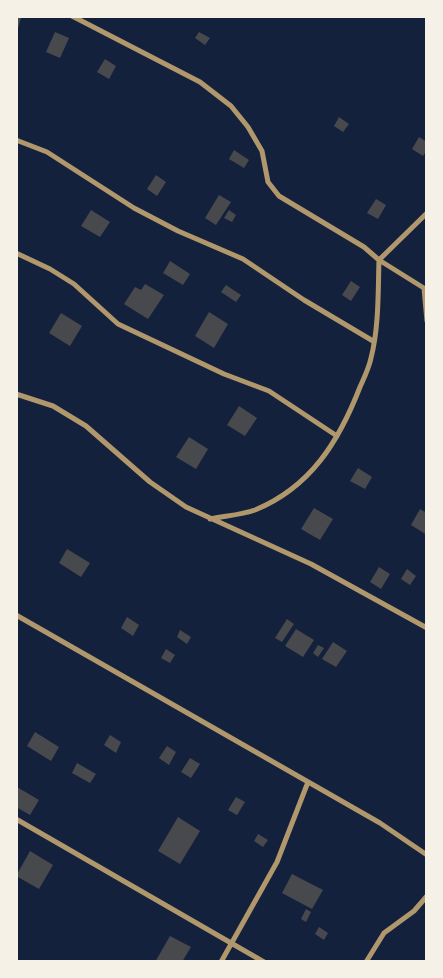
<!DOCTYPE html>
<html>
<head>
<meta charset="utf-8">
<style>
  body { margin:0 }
  #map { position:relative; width:443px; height:978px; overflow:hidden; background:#14213d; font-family:"Exo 2",sans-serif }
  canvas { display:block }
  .frame { position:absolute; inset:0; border:18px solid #f6f1e7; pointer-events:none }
</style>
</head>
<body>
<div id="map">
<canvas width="443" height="978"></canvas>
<div class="frame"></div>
</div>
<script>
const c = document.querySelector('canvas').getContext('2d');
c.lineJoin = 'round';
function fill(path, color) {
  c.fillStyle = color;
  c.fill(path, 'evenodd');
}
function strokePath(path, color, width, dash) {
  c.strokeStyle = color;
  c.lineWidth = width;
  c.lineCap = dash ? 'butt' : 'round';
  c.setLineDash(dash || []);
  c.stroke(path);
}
fill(new Path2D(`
  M 16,16 L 21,18 L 17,32 L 16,32 Z
  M 55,32 L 69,38 L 60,58 L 46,52 Z
  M 199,32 L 210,38 L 205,45 L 195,38 Z
  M 105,59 L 116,66 L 109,79 L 97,72 Z
  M 339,117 L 349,124 L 343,132 L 334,126 Z
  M 419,137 L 427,142 L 427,150 L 423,156 L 412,149 Z
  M 234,150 L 249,160 L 244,168 L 229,159 Z
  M 156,175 L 166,182 L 157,196 L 147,189 Z
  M 219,195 L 231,202 L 216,225 L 205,218 Z
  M 376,199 L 386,205 L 378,219 L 367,213 Z
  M 91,210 L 110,222 L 100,237 L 81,226 Z
  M 229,210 L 236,215 L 232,222 L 224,218 Z
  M 170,261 L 190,274 L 183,285 L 163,273 Z
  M 351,281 L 360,287 L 351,301 L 342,295 Z
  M 145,284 L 164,295 L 148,319 L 124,304 L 135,287 L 141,290 Z
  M 226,285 L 241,295 L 236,302 L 221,292 Z
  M 209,312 L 228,324 L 214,348 L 195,336 Z
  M 61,313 L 82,326 L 70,346 L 49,333 Z
  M 239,406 L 257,418 L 245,436 L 227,425 Z
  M 189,437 L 208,449 L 196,469 L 176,457 Z
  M 358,468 L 372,477 L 365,489 L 350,481 Z
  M 314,508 L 333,519 L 320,540 L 301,529 Z
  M 420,509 L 427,513 L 427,535 L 411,525 Z
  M 67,549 L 90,563 L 81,577 L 59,563 Z
  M 379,567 L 390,574 L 381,589 L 370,582 Z
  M 407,569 L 416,576 L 410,585 L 401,579 Z
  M 127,617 L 139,625 L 133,636 L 121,628 Z
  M 287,619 L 294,624 L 282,642 L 275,638 Z
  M 296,629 L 314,640 L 303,657 L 285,646 Z
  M 180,630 L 191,637 L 187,644 L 177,637 Z
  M 333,642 L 347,651 L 336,667 L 322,659 Z
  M 318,645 L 324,648 L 318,657 L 313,653 Z
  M 166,649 L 175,655 L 170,663 L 161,658 Z
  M 35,732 L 59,747 L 51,761 L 27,746 Z
  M 110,735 L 121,742 L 116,753 L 104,745 Z
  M 167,746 L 176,752 L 169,765 L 159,758 Z
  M 190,758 L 200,764 L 191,778 L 181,772 Z
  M 77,763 L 96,774 L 90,783 L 72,773 Z
  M 17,787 L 39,800 L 30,815 L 16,807 Z
  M 236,797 L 245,802 L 237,815 L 228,810 Z
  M 178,817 L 200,831 L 180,864 L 158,851 Z
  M 258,834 L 268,840 L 263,847 L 254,841 Z
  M 30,851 L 53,865 L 39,889 L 16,876 Z
  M 292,874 L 323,890 L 312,909 L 282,893 Z
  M 306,909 L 311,912 L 306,922 L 301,919 Z
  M 319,927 L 328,933 L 324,940 L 315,934 Z
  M 170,936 L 191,947 L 182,962 L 155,962 Z`), '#48494c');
strokePath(new Path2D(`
  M 72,16 L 200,82 L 231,106 L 248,127 L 262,151 L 268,182 L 279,196 L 364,247 L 379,260 L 427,290
  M 16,140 L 47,152 L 134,208 L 178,231 L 243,259 L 304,300 L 373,341
  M 16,253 L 50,269 L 74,284 L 118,324 L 224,374 L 269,391 L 337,436
  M 424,288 L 427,321
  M 16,394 L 53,406 L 86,426 L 150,482 L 186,507 L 311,564 L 427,628
  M 210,519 C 224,516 241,515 255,510 C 311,487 339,441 360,387 C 364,378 369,368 371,358 C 379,327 378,292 379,260 L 427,213
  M 16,615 L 380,823 L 427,855
  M 16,819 L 264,962
  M 221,962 L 277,862 L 308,782
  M 366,962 L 384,933 L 414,911 L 427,896`), '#b1986c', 5);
</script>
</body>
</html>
